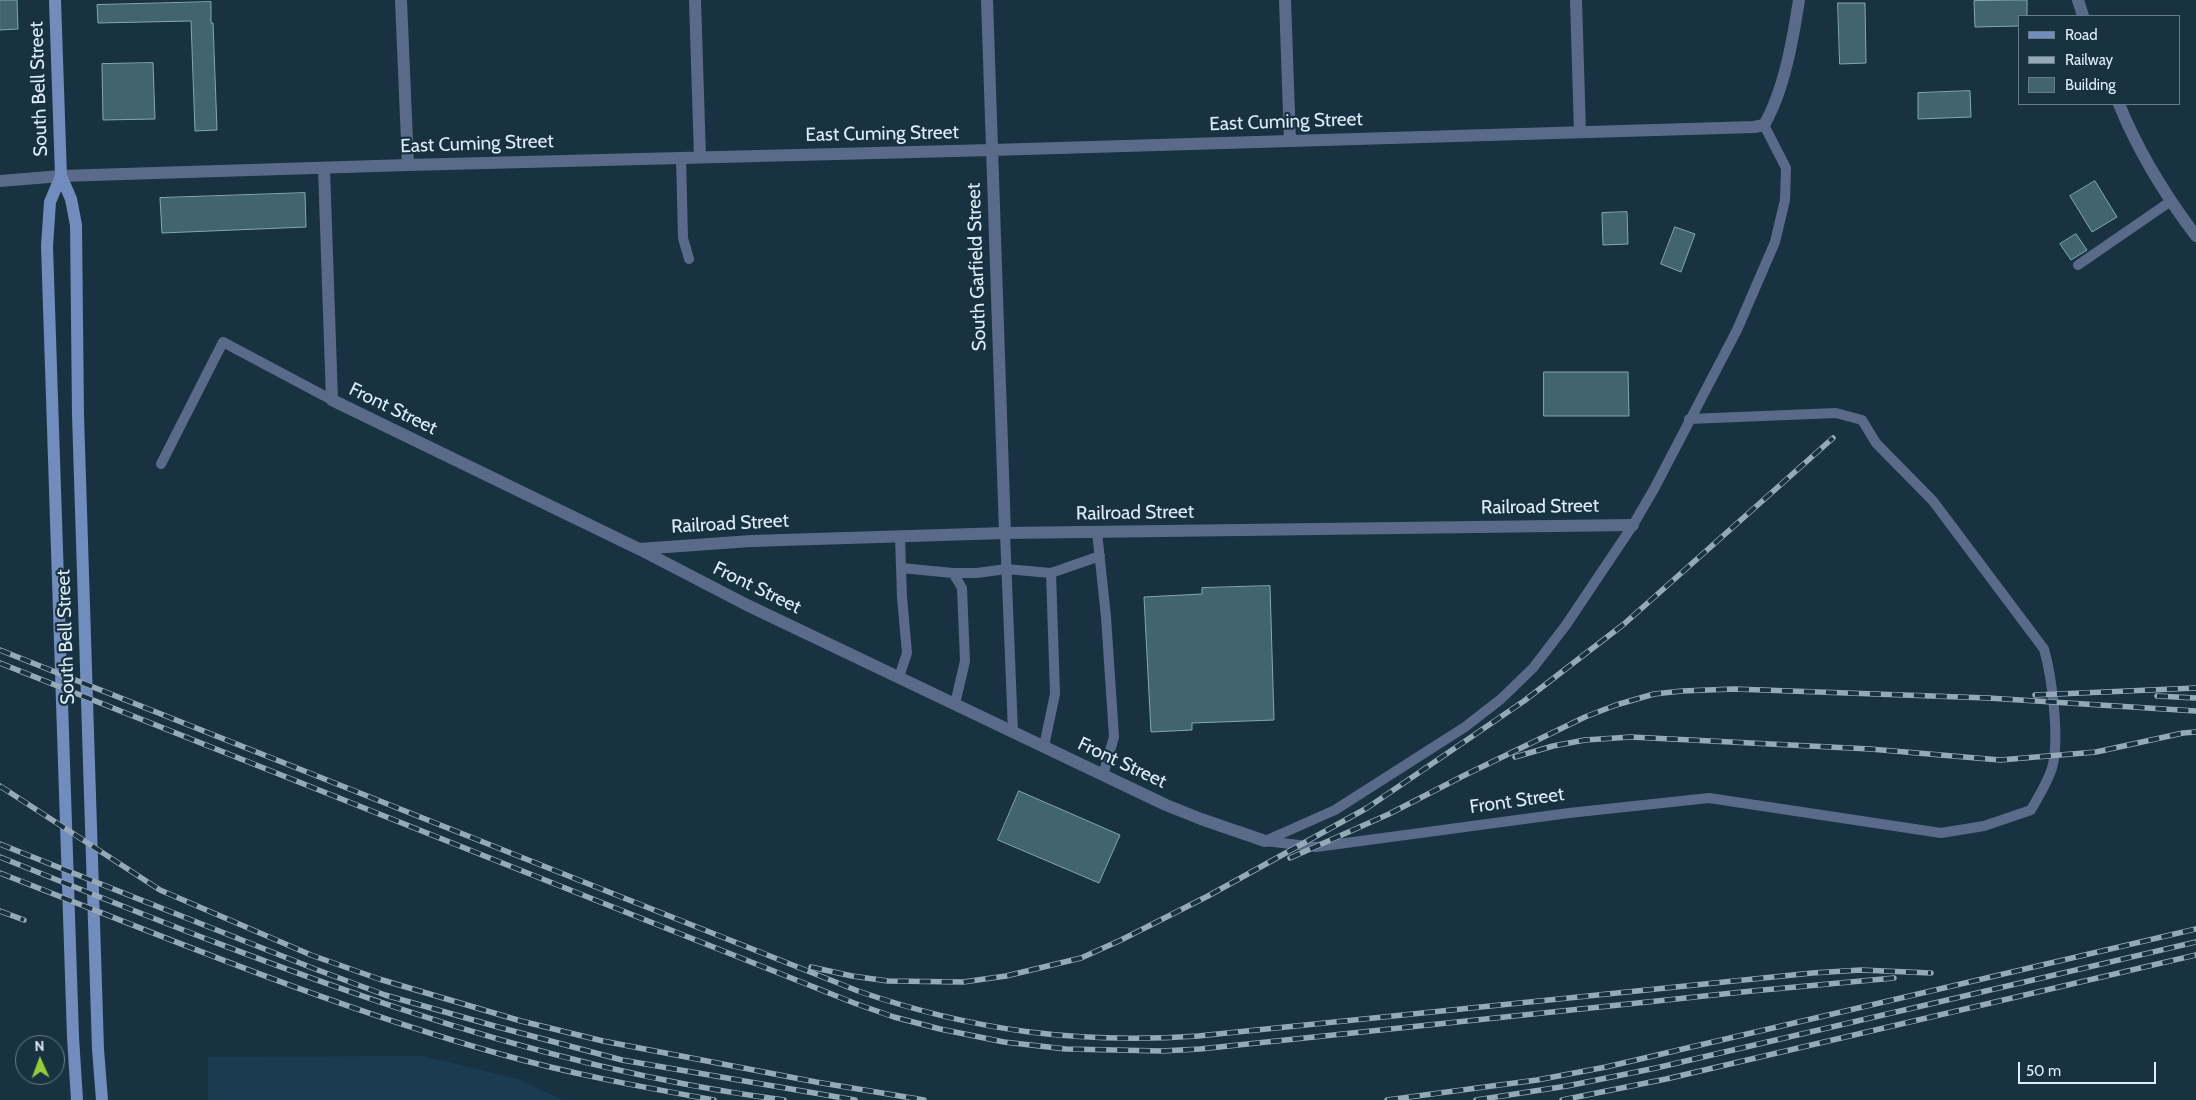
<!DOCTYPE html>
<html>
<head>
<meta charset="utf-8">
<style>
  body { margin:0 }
  #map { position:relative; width:2196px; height:1100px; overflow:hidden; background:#193242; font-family:Cabin,sans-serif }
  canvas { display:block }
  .legend { position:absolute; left:2018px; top:15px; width:162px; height:90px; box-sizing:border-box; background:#193242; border:1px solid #687d8b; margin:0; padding:6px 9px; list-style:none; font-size:15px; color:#deedf8 }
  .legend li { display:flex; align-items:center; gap:10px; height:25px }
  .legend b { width:25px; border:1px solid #687d8b }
  .north { position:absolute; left:15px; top:1035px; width:50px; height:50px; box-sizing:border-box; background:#193242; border:1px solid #687d8b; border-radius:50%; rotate:358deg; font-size:14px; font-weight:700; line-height:20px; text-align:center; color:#deedf8 }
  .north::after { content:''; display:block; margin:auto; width:18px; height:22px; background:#97cc38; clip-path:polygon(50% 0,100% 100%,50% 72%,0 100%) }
  .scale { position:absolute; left:2018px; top:1062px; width:138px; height:22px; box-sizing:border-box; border:2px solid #deedf8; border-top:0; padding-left:6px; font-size:15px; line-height:18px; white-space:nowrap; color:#deedf8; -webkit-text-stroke:4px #193242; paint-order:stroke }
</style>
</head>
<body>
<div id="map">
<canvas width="2196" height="1100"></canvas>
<ul class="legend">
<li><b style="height:6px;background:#718cbd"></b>Road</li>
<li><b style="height:6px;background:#96a9b6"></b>Railway</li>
<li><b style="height:14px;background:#41646e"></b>Building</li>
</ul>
<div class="north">N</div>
<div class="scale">50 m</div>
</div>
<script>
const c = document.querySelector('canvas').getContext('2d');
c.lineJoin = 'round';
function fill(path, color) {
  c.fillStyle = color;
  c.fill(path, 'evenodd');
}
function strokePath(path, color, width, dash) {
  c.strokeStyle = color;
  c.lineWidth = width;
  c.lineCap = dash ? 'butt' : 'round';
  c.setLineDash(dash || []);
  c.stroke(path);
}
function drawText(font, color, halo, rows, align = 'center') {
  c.font = font + ' Cabin,sans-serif';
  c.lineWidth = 4.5;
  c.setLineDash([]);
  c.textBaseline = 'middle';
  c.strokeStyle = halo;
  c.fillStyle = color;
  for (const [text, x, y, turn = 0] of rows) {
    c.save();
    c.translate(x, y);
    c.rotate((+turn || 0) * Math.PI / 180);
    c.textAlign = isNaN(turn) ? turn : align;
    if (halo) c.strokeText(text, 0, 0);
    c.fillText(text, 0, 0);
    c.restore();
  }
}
fill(new Path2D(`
  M 422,1056 L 518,1079 L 563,1100 L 208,1100 L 208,1057 Z`), '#1b3b51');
const building = new Path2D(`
  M 0,0 L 17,0 L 18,29 L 0,30 Z
  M 2018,0 L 2027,0 L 2027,16 L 2020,16 L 2020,26 L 1975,27 L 1974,1 Z
  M 211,2 L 211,23 L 213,23 L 217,130 L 195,131 L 191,21 L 98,23 L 97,5 Z
  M 1838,3 L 1865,3 L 1866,63 L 1840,64 Z
  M 153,63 L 155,119 L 103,120 L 102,64 Z
  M 1970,91 L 1971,117 L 1918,119 L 1918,93 Z
  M 2095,181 L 2117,217 L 2092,232 L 2070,196 Z
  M 305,193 L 306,227 L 162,233 L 160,198 Z
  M 1627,212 L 1628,244 L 1603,245 L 1602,213 Z
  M 1675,227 L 1695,234 L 1681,272 L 1661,264 Z
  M 2076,234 L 2087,250 L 2071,260 L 2060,244 Z
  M 1544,372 L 1628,372 L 1629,416 L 1544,416 Z
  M 1270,586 L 1274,720 L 1192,723 L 1192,730 L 1151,732 L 1144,597 L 1202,594 L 1202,588 Z
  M 1019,791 L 1120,835 L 1099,883 L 998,840 Z`);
fill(building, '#41646e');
strokePath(building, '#83a8b2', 1);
strokePath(new Path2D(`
  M 681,157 L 683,238 L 689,259
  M 2078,265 L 2171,201
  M 161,464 L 223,342 L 332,400
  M 1097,532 L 1106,617 L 1114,737 L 1103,775
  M 1005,533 L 1013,732
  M 901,568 L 953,573 L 962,588 L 965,661 L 955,704
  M 953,573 L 977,573 L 1006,569 L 1051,573 L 1055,694 L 1044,746
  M 1051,573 L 1100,556
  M 899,677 L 907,653 L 902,597 L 900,536
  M 1265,841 L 1316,847 L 1569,813 L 1709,798 L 1941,833 L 1984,826 L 2031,810 C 2038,797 2048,782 2052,768 C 2060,740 2052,677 2044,649 L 1933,501 L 1876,443 L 1862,420 L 1836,413 L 1689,419
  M 1265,841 L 1335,810 L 1465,727 L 1501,699 L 1533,668 L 1566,625 L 1633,525 L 1654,489 L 1737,330 L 1775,242 L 1785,200 L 1786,168 L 1764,125`), '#5a6b8a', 10);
strokePath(new Path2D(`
  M 401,0 L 408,165
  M 695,0 L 700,157
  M 987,0 L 1005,533
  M 1285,0 L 1290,141
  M 1576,0 L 1580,132
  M 2078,0 L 2083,16
  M 2119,104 C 2138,151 2165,195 2196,236
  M 324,168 L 332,400 L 639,549 L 747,605 L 1166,805 L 1201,819 L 1265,841
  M 0,181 L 61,176 L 408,165 L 992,150 L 1754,127 L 1764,125 C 1784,91 1793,39 1799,0
  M 639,549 L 751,541 L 1005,533 L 1633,525`), '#5a6b8a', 12);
strokePath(new Path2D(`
  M 55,0 L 61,176 L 71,199 L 76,225 L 78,415 L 98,1049 L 102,1100
  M 61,176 L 50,202 L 47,246 L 73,1037 L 77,1100`), '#718cbd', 12);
const rail = new Path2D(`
  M 0,650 L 858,991 C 974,1031 1076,1044 1198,1036 L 1812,973 L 1861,970 L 1931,973
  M 0,663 L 854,1003 L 894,1017 L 940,1029 L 1004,1042 L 1066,1049 L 1162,1051 L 1200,1049 L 1752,991 L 1894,978
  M 2035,695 L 2196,688
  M 2157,696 L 2196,698
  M 1515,757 L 1553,746 L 1585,740 L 1631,737 L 1870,749 L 2000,760 L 2096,752 L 2183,733 L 2196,732
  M 0,786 L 160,890 L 311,955 L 379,979 L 521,1021 L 603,1041 L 816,1082 L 924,1100
  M 0,844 L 315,969 L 385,995 L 498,1027 L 622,1060 L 855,1100
  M 0,857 C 257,960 508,1064 784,1100
  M 1290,858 L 1389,814 L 1465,775 L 1585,717 L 1616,705 L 1654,694 L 1682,691 L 1734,689 L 1988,698 L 2196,711
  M 0,873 C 165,937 329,1006 500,1054 C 571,1074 642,1087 714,1100
  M 0,911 L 24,920
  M 811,967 L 852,976 L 888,981 L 963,982 L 1006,976 L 1081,958 L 1121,940 L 1208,896 L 1367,808 L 1524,701 L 1624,624 L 1833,438
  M 1387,1100 L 1537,1080 L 1606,1067 L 2196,929
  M 1476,1100 L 1567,1086 L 1656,1068 L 2196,942
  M 1562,1100 L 1666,1079 L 2196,955`);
strokePath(rail, '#96a9b6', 5.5);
strokePath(rail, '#193242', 4, [11]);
drawText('19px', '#deedf8', '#193242', [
  ["South Bell Street",39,89,-92],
  ["East Cuming Street",1286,122,-2],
  ["East Cuming Street",882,134,-1],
  ["East Cuming Street",477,144,-2],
  ["South Garfield Street",977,267,-92],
  ["Front Street",393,409,26],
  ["Railroad Street",1540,507,-1],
  ["Railroad Street",1135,513,-1],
  ["Railroad Street",730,524,-3],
  ["Front Street",757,588,26],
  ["South Bell Street",66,637,-92],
  ["Front Street",1122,763,25],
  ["Front Street",1517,801,-8]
]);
</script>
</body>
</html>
